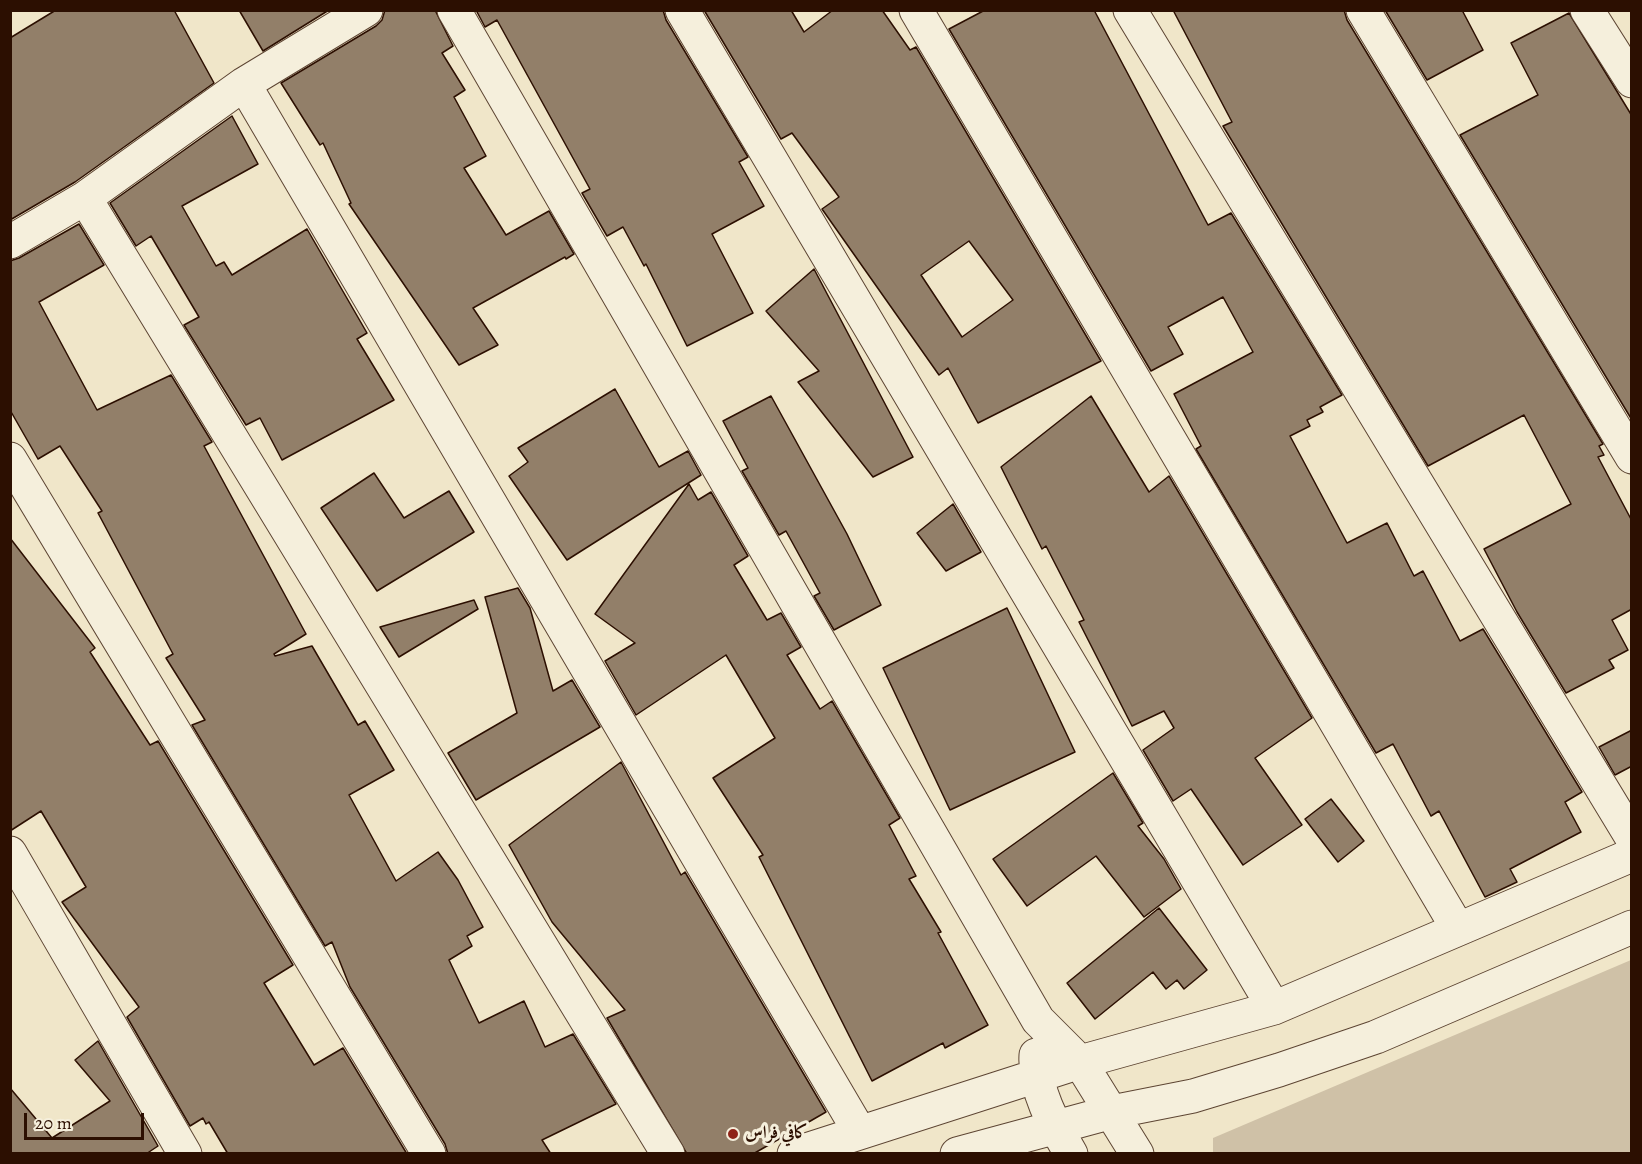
<!DOCTYPE html>
<html>
<head>
<meta charset="utf-8">
<style>
  body { margin:0 }
  #map { position:relative; width:1642px; height:1164px; overflow:hidden; background:#f0e6c9; font-family:Alegreya,serif }
  canvas { display:block }
  .frame { position:absolute; inset:0; border:12px solid #2c0f01; pointer-events:none }
  .scale { position:absolute; left:24px; top:1113px; width:120px; height:27px; box-sizing:border-box; border:3px solid #2c0f01; border-top:0; padding-left:8px; font-size:18px; line-height:21px; white-space:nowrap; color:#2c0f01; -webkit-text-stroke:4px #f5efdc; paint-order:stroke }
</style>
</head>
<body>
<div id="map">
<canvas width="1642" height="1164"></canvas>
<div class="frame"></div>
<div class="scale">20 m</div>
</div>
<script>
const c = document.querySelector('canvas').getContext('2d');
c.lineJoin = 'round';
function fill(path, color) {
  c.fillStyle = color;
  c.fill(path, 'evenodd');
}
function strokePath(path, color, width, dash) {
  c.strokeStyle = color;
  c.lineWidth = width;
  c.lineCap = dash ? 'butt' : 'round';
  c.setLineDash(dash || []);
  c.stroke(path);
}
function drawText(font, color, halo, rows, align = 'center') {
  c.font = font + ' Alegreya,Amiri,serif';
  c.lineWidth = 6;
  c.setLineDash([]);
  c.textBaseline = 'middle';
  c.strokeStyle = halo;
  c.fillStyle = color;
  for (const [text, x, y, turn = 0] of rows) {
    c.save();
    c.translate(x, y);
    c.rotate((+turn || 0) * Math.PI / 180);
    c.textAlign = isNaN(turn) ? turn : align;
    if (halo) c.strokeText(text, 0, 0);
    c.fillText(text, 0, 0);
    c.restore();
  }
}
fill(new Path2D(`
  M 1631,960 L 1631,1153 L 1213,1153 L 1213,1138 Z`), '#cfc1a7');
const building = new Path2D(`
  M 56,10 L 174,10 L 214,83 L 75,182 L 10,220 L 10,38 Z
  M 239,10 L 329,10 L 263,51 Z
  M 385,10 L 435,10 L 453,46 L 442,53 L 465,90 L 454,97 L 486,156 L 464,168 L 506,235 L 549,211 L 574,254 L 566,259 L 565,257 L 473,308 L 498,345 L 459,365 L 349,204 L 351,203 L 323,143 L 320,145 L 281,83 L 376,26 L 382,20 Z
  M 476,10 L 663,10 L 666,20 L 748,157 L 739,162 L 764,206 L 712,234 L 753,313 L 687,346 L 646,264 L 644,266 L 623,227 L 607,236 L 582,193 L 590,189 L 497,20 L 485,27 Z
  M 704,10 L 791,10 L 804,32 L 833,10 L 882,10 L 910,50 L 916,47 L 1101,361 L 978,423 L 948,368 L 939,375 L 822,209 L 839,197 L 792,133 L 781,139 ZM 969,241 L 1013,300 L 962,337 L 921,275 Z
  M 985,10 L 1094,10 L 1208,225 L 1231,213 L 1342,395 L 1320,407 L 1323,412 L 1307,420 L 1310,426 L 1290,436 L 1347,543 L 1387,523 L 1414,576 L 1423,571 L 1460,641 L 1483,629 L 1582,792 L 1565,802 L 1581,832 L 1510,869 L 1517,882 L 1485,897 L 1439,811 L 1431,816 L 1393,744 L 1376,753 L 1196,449 L 1201,446 L 1174,394 L 1253,352 L 1223,297 L 1168,327 L 1183,354 L 1151,371 L 949,29 Z
  M 1173,10 L 1344,10 L 1347,20 L 1603,444 L 1599,446 L 1604,455 L 1598,457 L 1632,521 L 1632,609 L 1612,620 L 1628,650 L 1609,660 L 1614,668 L 1566,693 L 1517,612 L 1484,549 L 1571,504 L 1524,415 L 1428,466 L 1223,126 L 1232,122 Z
  M 1385,10 L 1462,10 L 1483,50 L 1427,80 Z
  M 1569,13 L 1632,116 L 1632,420 L 1460,135 L 1538,95 L 1511,43 Z
  M 232,116 L 258,164 L 182,206 L 216,266 L 224,262 L 232,275 L 307,229 L 367,333 L 357,339 L 394,400 L 282,460 L 260,418 L 246,425 L 184,325 L 199,317 L 151,236 L 136,246 L 110,203 Z
  M 79,224 L 104,265 L 39,302 L 97,410 L 171,375 L 212,442 L 204,446 L 306,634 L 274,654 L 275,656 L 312,646 L 358,725 L 365,721 L 394,770 L 349,795 L 396,881 L 438,852 L 458,880 L 483,927 L 467,936 L 472,946 L 449,960 L 479,1023 L 524,1001 L 545,1047 L 573,1034 L 616,1104 L 542,1140 L 551,1154 L 448,1154 L 445,1144 L 350,987 L 332,942 L 325,946 L 192,725 L 205,720 L 166,658 L 173,654 L 98,513 L 102,511 L 60,446 L 38,459 L 10,410 L 10,261 L 19,258 Z
  M 814,269 L 913,457 L 873,477 L 798,382 L 819,371 L 766,311 Z
  M 615,389 L 659,467 L 688,451 L 701,475 L 567,560 L 509,476 L 528,462 L 518,448 Z
  M 771,396 L 847,534 L 881,605 L 834,630 L 814,596 L 820,593 L 786,531 L 779,535 L 742,471 L 748,468 L 723,421 Z
  M 1091,396 L 1149,492 L 1169,476 L 1312,718 L 1255,758 L 1302,825 L 1243,865 L 1191,789 L 1173,801 L 1143,750 L 1174,728 L 1164,711 L 1132,726 L 1079,622 L 1084,620 L 1046,546 L 1042,549 L 1001,467 Z
  M 374,473 L 404,518 L 449,491 L 474,532 L 377,591 L 321,508 Z
  M 689,484 L 698,500 L 711,492 L 748,556 L 734,565 L 767,620 L 781,613 L 801,647 L 787,655 L 820,709 L 832,701 L 900,818 L 889,825 L 916,876 L 909,879 L 941,932 L 938,933 L 988,1025 L 945,1048 L 943,1043 L 872,1081 L 759,857 L 763,855 L 713,778 L 775,738 L 726,655 L 636,715 L 605,661 L 635,643 L 595,614 Z
  M 953,504 L 981,552 L 946,571 L 917,533 Z
  M 10,538 L 95,648 L 90,652 L 150,745 L 158,741 L 293,965 L 264,983 L 314,1065 L 343,1048 L 407,1154 L 228,1154 L 209,1122 L 206,1124 L 203,1118 L 190,1126 L 127,1017 L 139,1007 L 62,902 L 86,887 L 41,811 L 10,831 Z
  M 518,588 L 530,608 L 553,691 L 572,680 L 600,727 L 476,800 L 448,753 L 517,713 L 485,597 Z
  M 474,600 L 478,609 L 399,657 L 380,627 Z
  M 1007,608 L 1075,752 L 950,810 L 883,668 Z
  M 1632,730 L 1632,766 L 1615,775 L 1599,747 Z
  M 621,762 L 681,875 L 685,872 L 826,1112 L 753,1154 L 687,1154 L 607,1018 L 625,1010 L 552,922 L 509,845 Z
  M 1113,773 L 1143,823 L 1138,826 L 1164,859 L 1181,889 L 1144,917 L 1096,856 L 1027,906 L 993,859 Z
  M 1331,799 L 1364,841 L 1338,862 L 1305,819 Z
  M 1159,908 L 1207,970 L 1184,989 L 1177,980 L 1166,989 L 1153,972 L 1095,1019 L 1067,983 Z
  M 98,1041 L 158,1146 L 146,1154 L 10,1154 L 10,1088 L 52,1138 L 110,1101 L 75,1060 Z`);
fill(building, '#927f69');
strokePath(building, '#2c0f01', 1.5);
const minor = new Path2D(`
  M 454,10 L 1038,1020 L 1080,1062 L 1137,1154
  M 682,10 L 1274,1008
  M 916,10 L 1458,929
  M 1130,10 L 1632,838
  M 1363,10 L 1632,457
  M 1587,10 L 1632,81
  M 244,84 L 859,1131
  M 85,198 L 668,1154
  M 10,242 L 85,198 L 244,84 L 366,10
  M 10,459 L 429,1154
  M 10,853 L 185,1154
  M 1036,1055 C 1034,1090 1053,1123 1071,1154
  M 794,1154 L 1080,1062 L 1274,1008 L 1632,855
  M 957,1154 L 1112,1112 L 1193,1096 L 1279,1070 L 1376,1037 L 1632,927`);
strokePath(minor, '#5d4533', 35);
strokePath(minor, '#f5efdc', 33);
for (const [x, y, r, color] of [
  [733,1134,6,"#8f2418"]
]) {
  const dot = new Path2D();
  dot.arc(x, y, r, 0, 2 * Math.PI);
  c.fillStyle = color;
  c.fill(dot);
  strokePath(dot, '#f5efdc', 2);
}
drawText('bold 18px', '#2c0f01', '#f5efdc', [
  ["كافي فراس",745,1134]
], 'left');
</script>
</body>
</html>
